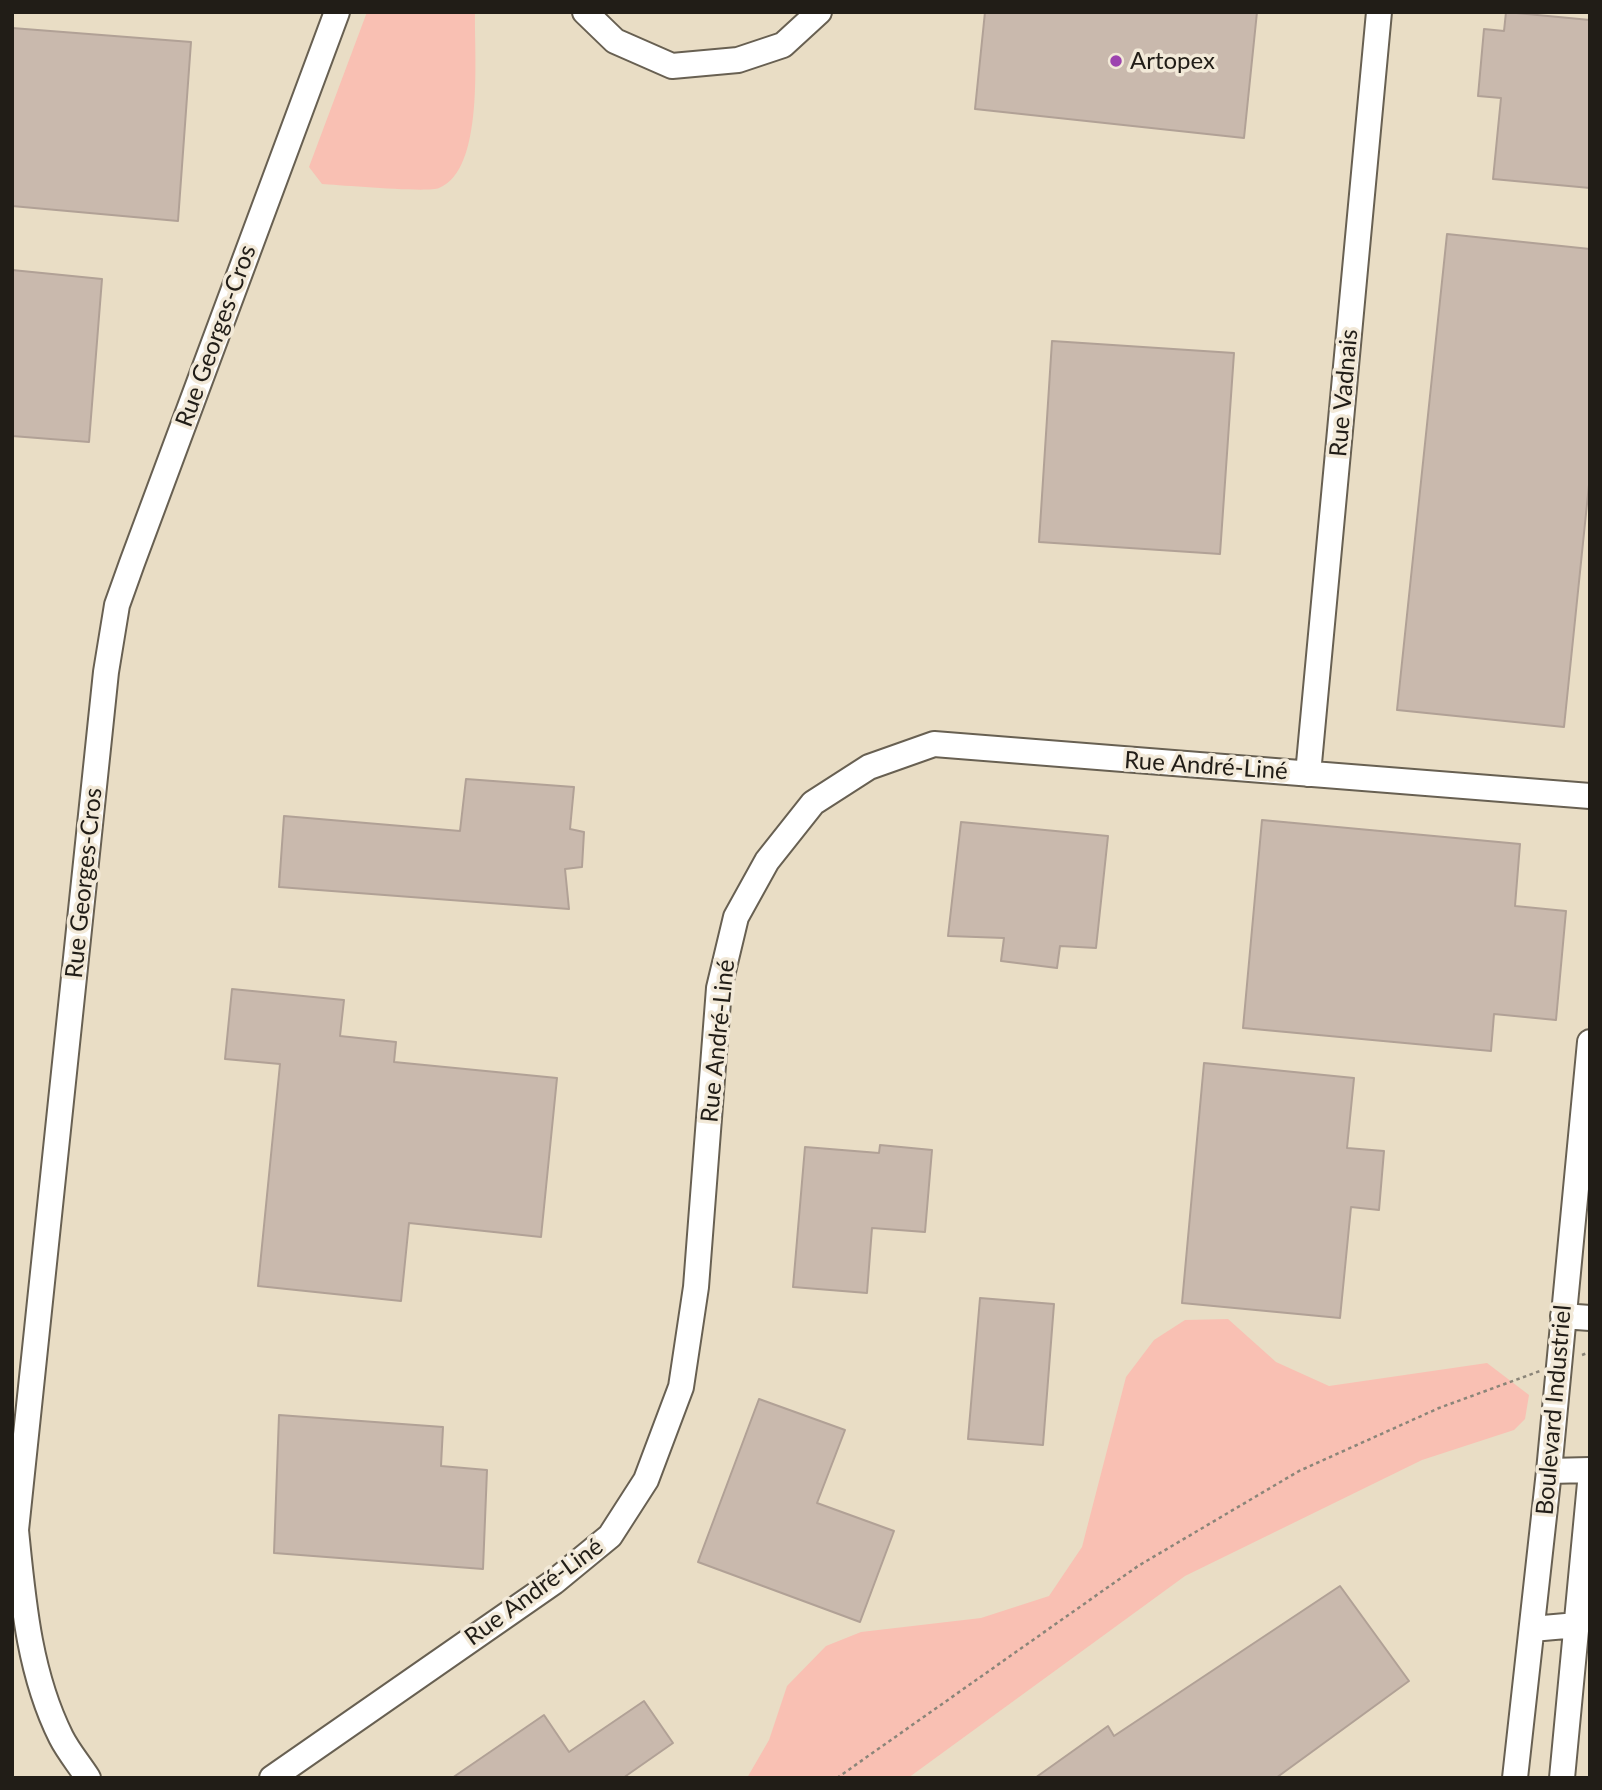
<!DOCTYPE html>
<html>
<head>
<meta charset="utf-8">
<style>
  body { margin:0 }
  #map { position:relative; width:1602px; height:1790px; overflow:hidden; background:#f2e9d8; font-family:Lato,sans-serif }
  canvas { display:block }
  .frame { position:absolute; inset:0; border:14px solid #211d17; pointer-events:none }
</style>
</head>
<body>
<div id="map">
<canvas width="1602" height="1790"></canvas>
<div class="frame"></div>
</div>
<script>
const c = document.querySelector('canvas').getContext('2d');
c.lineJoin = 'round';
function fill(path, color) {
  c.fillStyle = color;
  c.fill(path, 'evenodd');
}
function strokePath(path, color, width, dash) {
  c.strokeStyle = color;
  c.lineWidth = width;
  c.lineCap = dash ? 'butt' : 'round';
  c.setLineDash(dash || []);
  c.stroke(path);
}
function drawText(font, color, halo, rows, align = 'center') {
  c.font = font + ' Lato,sans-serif';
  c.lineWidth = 7;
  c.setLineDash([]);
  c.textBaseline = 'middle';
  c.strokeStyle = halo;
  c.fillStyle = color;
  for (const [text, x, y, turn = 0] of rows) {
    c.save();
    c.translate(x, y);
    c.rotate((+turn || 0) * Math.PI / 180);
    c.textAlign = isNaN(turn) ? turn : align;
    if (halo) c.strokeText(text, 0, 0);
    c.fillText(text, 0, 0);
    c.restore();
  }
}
fill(new Path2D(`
  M 12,12 L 1590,12 L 1590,1778 L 12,1778 Z`), '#e9ddc5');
fill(new Path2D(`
  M 367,12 L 475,12 C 474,54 485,170 439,188 C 428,193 340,185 322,184 L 309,167 Z
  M 1228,1319 L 1276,1362 L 1329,1386 L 1487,1363 L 1529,1395 L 1525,1419 L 1514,1430 L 1422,1460 L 1185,1576 L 908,1778 L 747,1778 L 769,1740 L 787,1686 L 826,1646 L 861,1632 L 981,1618 L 1049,1596 L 1082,1547 L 1126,1377 L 1154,1340 L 1185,1320 Z`), '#f9c0b3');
const building = new Path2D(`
  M 985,12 L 1257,12 L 1244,138 L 975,109 Z
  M 1506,12 L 1590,20 L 1590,188 L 1493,179 L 1501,98 L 1478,96 L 1484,29 L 1504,31 Z
  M 12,28 L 191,42 L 178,221 L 12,206 Z
  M 1447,234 L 1590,249 L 1590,475 L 1564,727 L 1397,710 Z
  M 12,270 L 102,279 L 89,442 L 12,436 Z
  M 1052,341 L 1234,353 L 1220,554 L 1039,542 Z
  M 466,779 L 574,787 L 570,829 L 584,832 L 582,867 L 565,869 L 569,909 L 279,887 L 284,816 L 460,831 Z
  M 1262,820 L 1520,844 L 1515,906 L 1566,911 L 1556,1020 L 1494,1014 L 1491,1051 L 1243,1028 Z
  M 961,822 L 1108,836 L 1096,948 L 1060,946 L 1057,968 L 1001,961 L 1004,938 L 948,936 Z
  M 232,989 L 344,1000 L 340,1036 L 396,1042 L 394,1062 L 557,1078 L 541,1237 L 409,1223 L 401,1301 L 258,1286 L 280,1064 L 225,1059 Z
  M 1204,1063 L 1354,1078 L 1347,1148 L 1384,1151 L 1379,1210 L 1351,1207 L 1340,1318 L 1182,1303 Z
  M 880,1145 L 932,1150 L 925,1232 L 872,1228 L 867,1293 L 793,1287 L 805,1147 L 879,1153 Z
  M 980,1298 L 1054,1304 L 1043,1445 L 968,1439 Z
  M 759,1399 L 845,1430 L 817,1503 L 894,1531 L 860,1622 L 698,1562 Z
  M 279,1415 L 443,1427 L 441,1466 L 487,1470 L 483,1569 L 274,1553 Z
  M 1340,1586 L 1409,1681 L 1276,1778 L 1035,1778 L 1108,1726 L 1114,1736 Z
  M 644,1701 L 673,1743 L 623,1778 L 452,1778 L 544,1715 L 569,1752 Z`);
fill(building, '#c9b9ad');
strokePath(building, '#b1a196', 2);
const minor = new Path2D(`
  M 585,12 L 615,41 L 672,66 L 738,60 L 783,45 L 819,12
  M 1308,774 L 1379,12
  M 1563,1316 L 1590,1318
  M 1549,1471 L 1590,1470
  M 1532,1629 L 1577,1625
  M 88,1778 C 79,1764 68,1751 61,1737 C 29,1673 23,1600 16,1530 L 106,672 L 117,605 L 132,563 L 337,12
  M 272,1778 L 554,1582 L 610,1536 L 646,1480 L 681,1387 L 696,1287 L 719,988 L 736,917 L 767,861 L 813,803 L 869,767 L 934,744 L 1590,796
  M 1515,1778 L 1549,1471 L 1590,1042
  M 1562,1778 L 1590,1483`);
strokePath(minor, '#686052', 28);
strokePath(new Path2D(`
  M 1582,1355 L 1590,1352
  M 837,1778 L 1138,1566 L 1299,1471 L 1439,1408 L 1540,1371`), '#8b8579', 2.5, [3.5, 3.5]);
strokePath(minor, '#fff', 24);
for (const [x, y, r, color] of [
  [1116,61,7,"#9d43af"]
]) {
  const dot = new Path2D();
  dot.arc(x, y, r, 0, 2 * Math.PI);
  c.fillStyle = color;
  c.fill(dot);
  strokePath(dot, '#f2e9d8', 2.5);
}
drawText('24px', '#211d17', '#f2e9d8', [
  ["Artopex",1130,61]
], 'left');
drawText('24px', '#211d17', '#f2e9d8', [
  ["Rue Georges-Cros",216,336,-70],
  ["Rue Vadnais",1344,393,-85],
  ["Rue André-Liné",1206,766,4],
  ["Rue Georges-Cros",84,883,-84],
  ["Rue André-Liné",718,1041,-84],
  ["Boulevard Industriel",1554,1410,-85],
  ["Rue André-Liné",534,1592,-36]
]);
</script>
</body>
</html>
